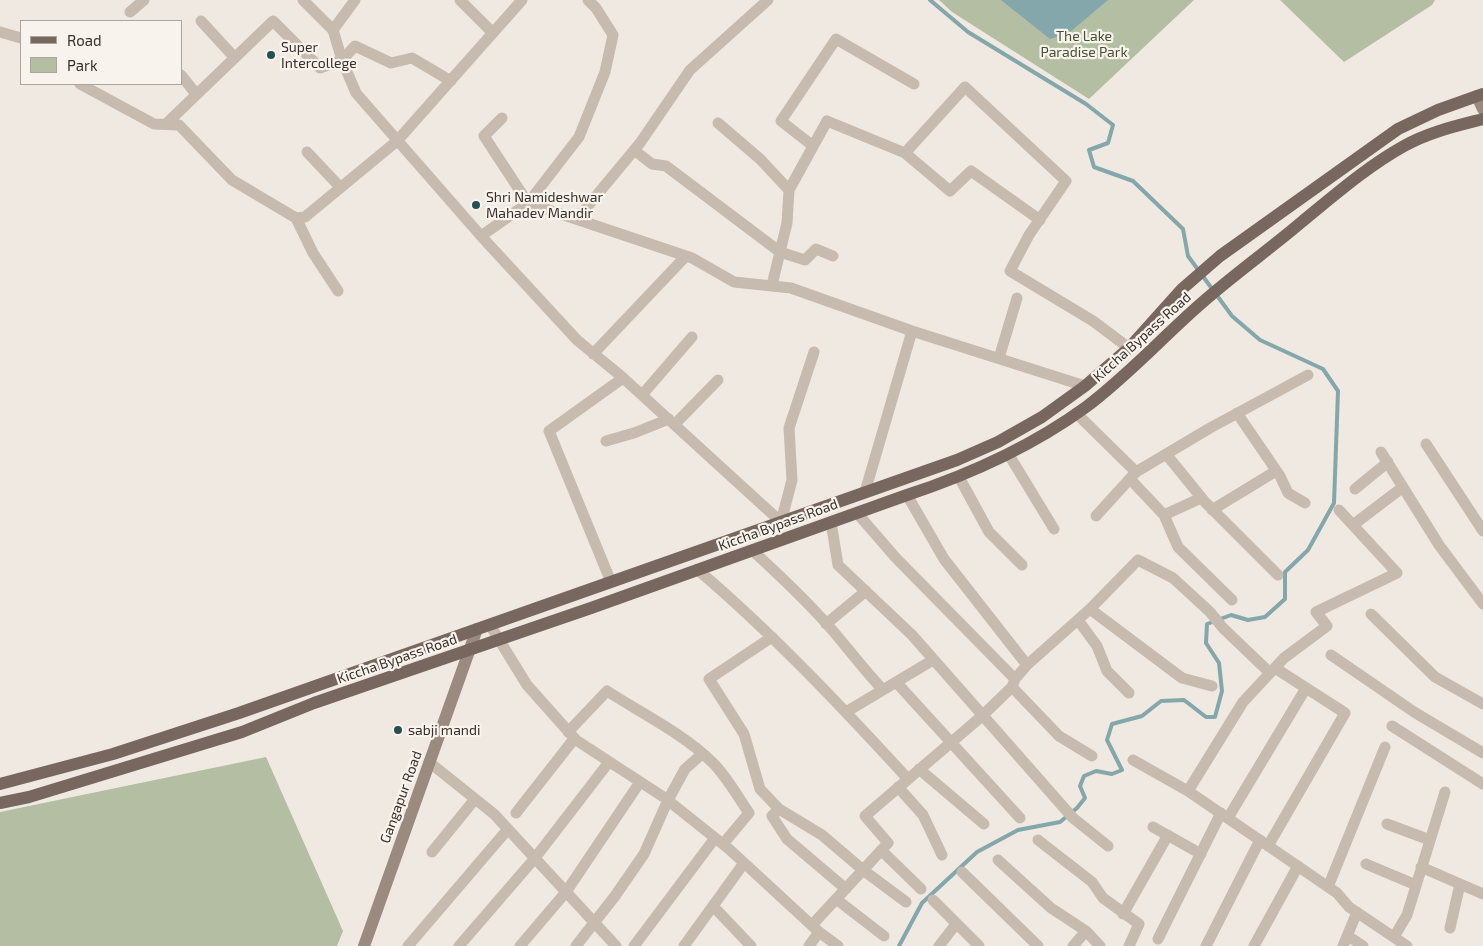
<!DOCTYPE html>
<html>
<head>
<meta charset="utf-8">
<style>
  body { margin:0 }
  #map { position:relative; width:1483px; height:946px; overflow:hidden; background:#f0e9e1; font-family:"Exo 2",sans-serif }
  canvas { display:block }
  .legend { position:absolute; left:20px; top:20px; width:162px; height:65px; box-sizing:border-box; background:#f8f3ed; border:1px solid #aba59f; margin:0; padding:6px 9px; list-style:none; font-size:15px; color:#372f2b }
  .legend li { display:flex; align-items:center; gap:10px; height:25px }
  .legend b { width:25px; border:1px solid #aba59f }
</style>
</head>
<body>
<div id="map">
<canvas width="1483" height="946"></canvas>
<ul class="legend">
<li><b style="height:6px;background:#77675e"></b>Road</li>
<li><b style="height:14px;background:#b4bea2"></b>Park</li>
</ul>
</div>
<script>
const c = document.querySelector('canvas').getContext('2d');
c.lineJoin = 'round';
function fill(path, color) {
  c.fillStyle = color;
  c.fill(path, 'evenodd');
}
function strokePath(path, color, width, dash) {
  c.strokeStyle = color;
  c.lineWidth = width;
  c.lineCap = dash ? 'butt' : 'round';
  c.setLineDash(dash || []);
  c.stroke(path);
}
function drawText(font, color, halo, rows, align = 'center') {
  c.font = font + ' "Exo 2",sans-serif';
  c.lineWidth = 4.5;
  c.setLineDash([]);
  c.textBaseline = 'middle';
  c.strokeStyle = halo;
  c.fillStyle = color;
  for (const [text, x, y, turn = 0] of rows) {
    c.save();
    c.translate(x, y);
    c.rotate((+turn || 0) * Math.PI / 180);
    c.textAlign = isNaN(turn) ? turn : align;
    if (halo) c.strokeText(text, 0, 0);
    c.fillText(text, 0, 0);
    c.restore();
  }
}
fill(new Path2D(`
  M 939,0 L 1194,0 L 1089,99 L 952,12 Z
  M 1280,0 L 1435,0 L 1432,5 L 1344,62 Z
  M 266,757 L 343,931 L 337,946 L 0,946 L 0,812 Z`), '#b4bea2');
fill(new Path2D(`
  M 1001,0 L 1108,0 L 1070,32 L 1050,39 Z`), '#83a7aa');
strokePath(new Path2D(`
  M 899,946 L 922,903 L 977,852 L 1018,830 L 1060,822 L 1077,808 L 1085,798 L 1080,786 L 1084,776 L 1096,771 L 1112,774 L 1122,770 L 1107,740 L 1112,724 L 1142,716 L 1161,701 L 1184,700 L 1206,717 L 1215,717 L 1222,691 L 1219,663 L 1206,643 L 1207,624 L 1231,615 L 1248,620 L 1265,617 L 1285,599 L 1285,572 L 1308,550 L 1334,503 L 1338,391 L 1323,369 L 1260,340 L 1232,316 L 1188,256 L 1183,229 L 1133,181 L 1094,167 L 1089,150 L 1108,143 L 1113,125 L 1086,104 L 968,32 L 930,0`), '#83a7aa', 4);
strokePath(new Path2D(`
  M 303,0 L 333,30
  M 355,0 L 333,30 L 342,60 L 356,93 L 481,236 L 577,340 L 621,376 L 781,522 L 792,480 L 789,428 L 814,352
  M 460,0 L 493,33
  M 130,12 L 144,0
  M 201,21 L 235,58
  M 0,32 L 21,38
  M 181,75 L 196,94
  M 80,84 L 154,124 L 179,125 L 232,180 L 296,218 L 305,217 L 397,141 L 522,0
  M 502,118 L 484,136 L 528,203 L 579,137 L 605,72 L 613,35 L 596,8 L 588,0
  M 718,123 L 760,159 L 789,190
  M 166,124 L 273,21 L 320,68 L 342,60 L 355,46 L 391,63 L 412,58 L 451,81
  M 813,146 L 781,121 L 836,39 L 914,84
  M 634,150 L 652,164 L 666,166 L 780,252 L 805,260 L 816,249 L 833,256
  M 307,152 L 340,187
  M 905,153 L 950,191 L 971,171 L 1040,220
  M 296,218 L 313,253 L 338,291
  M 577,219 L 640,143 L 690,70 L 768,0
  M 481,236 L 528,203 L 692,258 L 734,282 L 791,288 L 912,331 L 1085,386
  M 772,285 L 787,223 L 789,190 L 827,121 L 905,153 L 965,87 L 1066,181 L 1029,235 L 1010,271 L 1093,321 L 1129,348
  M 593,354 L 686,256
  M 999,358 L 1017,298
  M 642,395 L 692,337
  M 1076,413 L 1136,472
  M 1237,413 L 1280,476 L 1288,493 L 1305,503
  M 675,424 L 718,380
  M 606,441 L 634,433 L 669,419
  M 1426,444 L 1483,531
  M 1381,452 L 1439,545 L 1483,604
  M 1166,454 L 1205,502 L 1278,575
  M 1009,455 L 1054,529
  M 959,477 L 989,532 L 1022,565
  M 1130,479 L 1164,515 L 1178,547 L 1232,600
  M 1355,489 L 1388,462
  M 865,492 L 912,331
  M 907,495 L 944,559 L 1027,665
  M 1212,510 L 1276,471
  M 857,513 L 896,558 L 1015,679
  M 1164,515 L 1201,498
  M 1096,516 L 1136,472 L 1210,428 L 1308,375
  M 831,522 L 838,565 L 912,635 L 1073,818 L 1108,846
  M 1353,525 L 1403,487
  M 752,550 C 780,576 808,602 833,631 C 850,651 865,671 883,690
  M 698,570 C 773,634 841,706 908,779
  M 611,582 L 549,431 L 623,378
  M 1090,609 L 1182,678 L 1212,686
  M 1371,614 L 1435,677 L 1483,704
  M 1078,620 L 1097,646 L 1107,671 L 1129,693
  M 826,624 L 866,591
  M 490,625 L 527,685 L 576,740 L 665,798 L 729,849 L 819,932 L 838,946
  M 772,637 L 709,679 L 744,734 L 760,789 L 779,809 L 822,835 L 863,870 L 906,902
  M 1331,655 L 1414,712 L 1483,753
  M 896,682 L 1020,818
  M 1012,687 L 1059,736 L 1092,756
  M 846,712 L 933,660
  M 1392,726 L 1483,784
  M 568,732 L 607,691 C 641,713 684,734 713,763 C 727,777 738,797 749,813 L 723,844
  M 1133,760 L 1188,791 L 1337,893 L 1349,907 L 1407,946
  M 429,762 L 494,814 L 616,946
  M 919,769 L 984,824
  M 898,787 L 923,815 L 942,855
  M 1188,791 L 1243,702 L 1284,658 L 1327,626 L 1316,612 L 1397,573 L 1339,510
  M 779,809 L 772,816 L 787,839 L 846,889
  M 516,813 L 574,739
  M 1228,818 L 1306,688
  M 1387,824 L 1430,840
  M 1153,827 L 1201,854
  M 1038,840 L 1092,882 L 1103,898 L 1139,924 L 1129,946
  M 1268,846 L 1345,713 L 1275,668
  M 881,850 L 921,889
  M 432,852 L 475,799
  M 998,860 L 1051,908 L 1086,931 L 1100,946
  M 1366,864 L 1416,885
  M 1421,867 L 1483,894
  M 962,872 L 1038,946
  M 1328,887 L 1385,747
  M 836,899 L 884,936
  M 933,900 L 979,946
  M 713,906 L 751,946
  M 1123,914 L 1168,835
  M 812,925 L 888,843 L 865,816 L 982,716 L 1012,687 L 1015,679 L 1027,665 L 1090,609 L 1138,560 L 1173,578 L 1210,612 L 1223,628 L 1270,673
  M 1450,928 L 1460,884
  M 1348,936 L 1363,946
  M 1394,937 L 1407,915 L 1445,792
  M 1158,939 L 1221,813
  M 408,946 L 508,829
  M 459,946 L 535,858 L 609,762
  M 520,946 L 566,892 L 640,782
  M 576,946 L 615,896 L 644,854 L 668,800 L 685,769 L 702,754
  M 634,946 L 715,838
  M 684,946 L 744,863
  M 809,946 L 819,932
  M 939,946 L 956,924
  M 1073,946 L 1086,931
  M 1206,946 L 1260,840
  M 1254,946 L 1298,866
  M 1343,946 L 1357,912`), '#c7baae', 11);
strokePath(new Path2D(`
  M 1477,96 L 1483,109
  M 364,946 L 477,629`), '#9b8a7f', 12);
strokePath(new Path2D(`
  M 0,784 L 113,754 L 239,713 L 957,460 L 998,442 L 1042,417 L 1085,386 L 1129,348 L 1182,289 L 1220,256 L 1398,129 L 1438,110 L 1483,94
  M 0,803 L 29,797 L 242,732 L 314,703 L 591,608 L 907,495 C 971,474 1031,447 1086,407 C 1126,377 1159,341 1196,308 C 1230,277 1269,250 1304,220 C 1336,194 1368,166 1404,146 C 1429,132 1456,126 1483,119`), '#77675e', 12);
for (const [x, y, r, color] of [
  [271,55,5,"#254f53"],
  [476,205,5,"#254f53"],
  [398,730,5,"#254f53"]
]) {
  const dot = new Path2D();
  dot.arc(x, y, r, 0, 2 * Math.PI);
  c.fillStyle = color;
  c.fill(dot);
  strokePath(dot, '#f8f3ed', 2);
}
drawText('14px', '#455232', '#f8f3ed', [
  ["The Lake",1084,36],
  ["Paradise Park",1084,52]
]);
drawText('14px', '#372f2b', '#f8f3ed', [
  ["Super",281,47],
  ["Intercollege",281,63],
  ["Shri Namideshwar",486,197],
  ["Mahadev Mandir",486,213],
  ["sabji mandi",408,730]
], 'left');
drawText('14px', '#372f2b', '#f8f3ed', [
  ["Kiccha Bypass Road",1142,337,-42],
  ["Kiccha Bypass Road",778,525,-20],
  ["Kiccha Bypass Road",397,659,-19],
  ["Gangapur Road",401,797,-70]
]);
</script>
</body>
</html>
